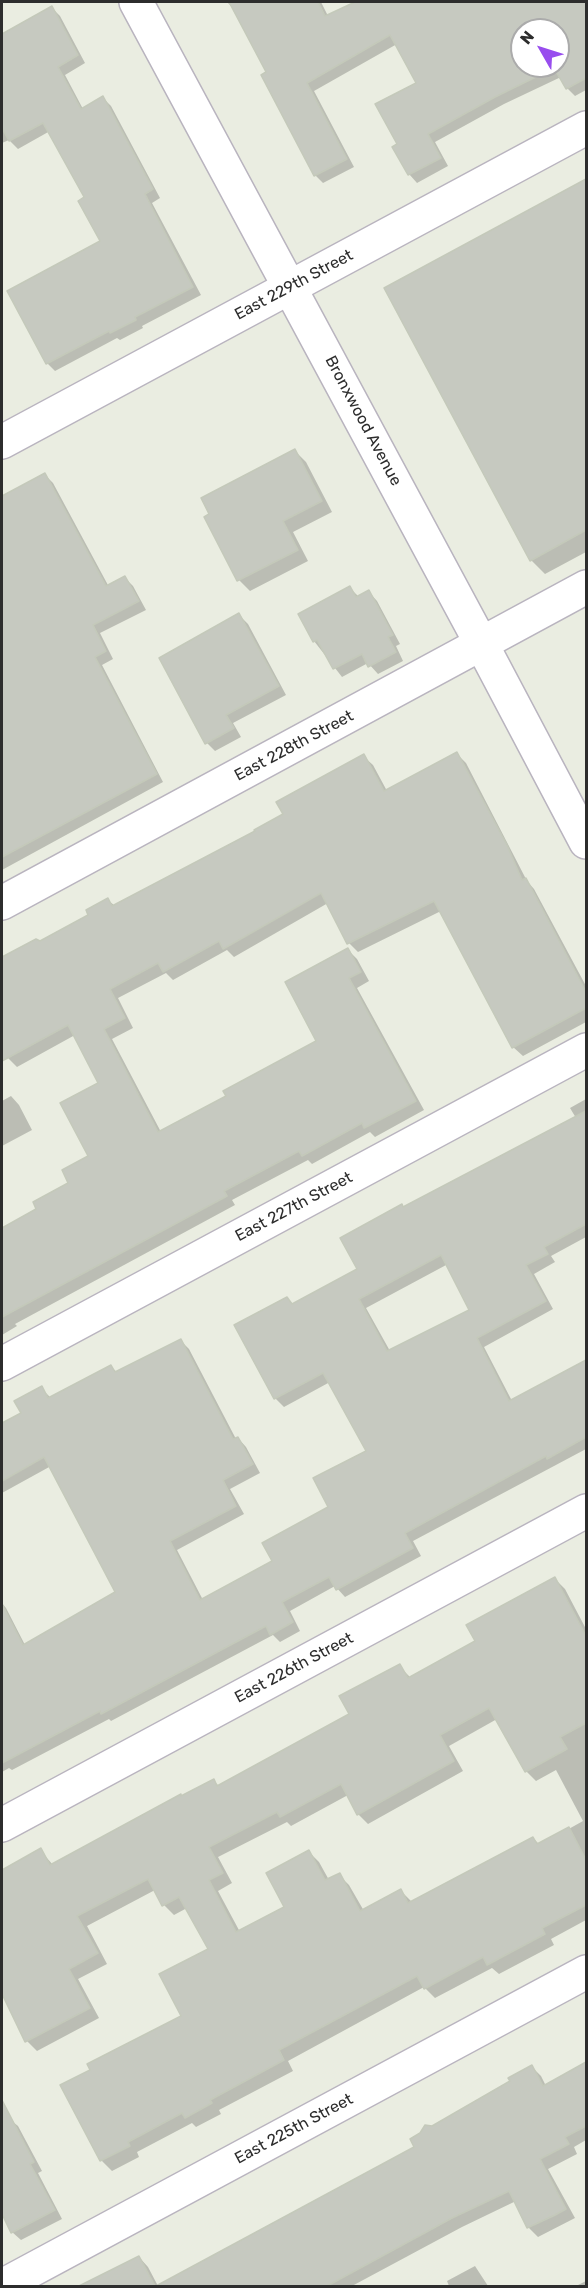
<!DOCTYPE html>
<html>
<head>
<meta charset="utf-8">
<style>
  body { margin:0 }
  #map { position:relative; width:588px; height:2288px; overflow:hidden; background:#eaede1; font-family:Rubik,sans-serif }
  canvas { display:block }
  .frame { position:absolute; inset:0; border:3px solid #2d2d2d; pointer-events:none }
  .north { position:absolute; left:510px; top:18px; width:60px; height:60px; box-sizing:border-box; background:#fff; border:2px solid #ababab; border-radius:50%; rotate:309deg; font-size:16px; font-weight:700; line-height:24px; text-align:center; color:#2d2d2d }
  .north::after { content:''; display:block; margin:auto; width:21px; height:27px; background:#984dee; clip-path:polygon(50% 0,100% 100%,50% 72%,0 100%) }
</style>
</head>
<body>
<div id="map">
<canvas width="588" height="2288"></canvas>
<div class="frame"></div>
<div class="north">N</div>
</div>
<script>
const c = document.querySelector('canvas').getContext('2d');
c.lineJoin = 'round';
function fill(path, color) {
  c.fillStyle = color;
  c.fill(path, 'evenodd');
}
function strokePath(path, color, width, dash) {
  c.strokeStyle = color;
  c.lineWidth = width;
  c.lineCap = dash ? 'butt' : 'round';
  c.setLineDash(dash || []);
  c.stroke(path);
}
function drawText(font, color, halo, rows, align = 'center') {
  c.font = font + ' Rubik,sans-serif';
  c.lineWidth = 4.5;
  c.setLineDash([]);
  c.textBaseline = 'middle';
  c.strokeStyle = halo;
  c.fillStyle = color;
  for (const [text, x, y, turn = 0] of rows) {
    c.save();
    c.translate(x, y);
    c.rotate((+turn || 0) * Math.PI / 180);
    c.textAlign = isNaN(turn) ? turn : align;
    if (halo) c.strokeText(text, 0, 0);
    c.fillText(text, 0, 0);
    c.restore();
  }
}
fill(new Path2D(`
  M 227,2 L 321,2 L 328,16 L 344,20 L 376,2 L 586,2 L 586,90 L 575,96 L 567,88 L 561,77 L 504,104 L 435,142 L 448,166 L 417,183 L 409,174 L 399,144 L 418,83 L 397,44 L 314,91 L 354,167 L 323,183 L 315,175 L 268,72 L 234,9 ZM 522,30 L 558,30 L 558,66 L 522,66 Z
  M 52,8 L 60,16 L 85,63 L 65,75 L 83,109 L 103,98 L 111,106 L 160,198 L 152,203 L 201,295 L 142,326 L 143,328 L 120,340 L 117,338 L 55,371 L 47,363 L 102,241 L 86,198 L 50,131 L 18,149 L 9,140 L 2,143 L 2,36 Z
  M 586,181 L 586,552 L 545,574 L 531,560 L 386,288 Z
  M 295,451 L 306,462 L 332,512 L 293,532 L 308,561 L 250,591 L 239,580 Z
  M 45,475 L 53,483 L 109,587 L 125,578 L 133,586 L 146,610 L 100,633 L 113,659 L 102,665 L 163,782 L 2,870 L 2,497 Z
  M 350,588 L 359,597 L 369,592 L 377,601 L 400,644 L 396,646 L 403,661 L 378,674 L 368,663 L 342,677 L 314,641 Z
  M 239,615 L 248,624 L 286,695 L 233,723 L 241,737 L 215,751 L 207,743 Z
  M 457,754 L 466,763 L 527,881 L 534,889 L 586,986 L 586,1022 L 523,1056 L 513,1047 L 441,911 L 358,952 L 349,943 L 328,903 L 234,957 L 227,950 L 173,980 L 166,973 L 118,998 L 133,1028 L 112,1039 L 161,1132 L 228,1097 L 318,1041 L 348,950 L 357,959 L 369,981 L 357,988 L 424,1110 L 375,1137 L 370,1132 L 312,1164 L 308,1160 L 232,1200 L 235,1205 L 15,1324 L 17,1326 L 2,1335 L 2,1229 L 39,1210 L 70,1183 L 90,1157 L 100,1084 L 75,1035 L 17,1067 L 8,1058 L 2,1046 L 2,963 L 90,916 L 108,900 L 115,906 L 285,815 L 363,756 L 373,765 L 387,791 Z
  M 11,1096 L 19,1105 L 32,1130 L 2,1146 L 2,1101 Z
  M 586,1099 L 586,1237 L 551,1256 L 555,1262 L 534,1274 L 553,1309 L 484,1347 L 512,1401 L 586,1362 L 586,1449 L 413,1541 L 421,1556 L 345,1597 L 335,1586 L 290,1611 L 300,1631 L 280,1642 L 273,1635 L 111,1721 L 109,1719 L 12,1770 L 9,1768 L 2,1772 L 2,1603 L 6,1608 L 25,1645 L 117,1593 L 51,1466 L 2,1493 L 2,1425 L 23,1414 L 41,1388 L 51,1398 L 111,1367 L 117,1372 L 181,1341 L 189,1349 L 236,1439 L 238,1438 L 246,1447 L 260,1473 L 230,1489 L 244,1514 L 177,1550 L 203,1600 L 274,1562 L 330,1507 L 368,1451 L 330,1382 L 284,1407 L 275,1398 L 287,1299 L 294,1305 L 359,1269 L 404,1208 L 576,1118 L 570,1108 ZM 448,1264 L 471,1310 L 390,1351 L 366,1308 Z
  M 555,1579 L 565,1589 L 586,1629 L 586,1920 L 551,1939 L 554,1945 L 499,1974 L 492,1968 L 435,1998 L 424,1987 L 288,2061 L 293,2071 L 219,2110 L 221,2114 L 196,2127 L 192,2123 L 137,2152 L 139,2157 L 112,2171 L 102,2161 L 62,2086 L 183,2017 L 210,1949 L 187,1908 L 174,1915 L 164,1905 L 155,1890 L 87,1926 L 107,1964 L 78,1979 L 99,2018 L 37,2051 L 27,2041 L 2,1992 L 2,1871 L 40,1850 L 53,1865 L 214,1781 L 219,1786 L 351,1715 L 399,1666 L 411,1678 L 477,1642 ZM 497,1719 L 526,1771 L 536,1781 L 556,1770 L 583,1821 L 540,1845 L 533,1838 L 412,1902 L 401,1891 L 364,1911 L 349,1885 L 339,1875 L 329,1880 L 319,1862 L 309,1852 L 286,1907 L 240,1932 L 218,1891 L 232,1883 L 218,1857 L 287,1822 L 291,1826 L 348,1795 L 358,1814 L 368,1824 L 463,1771 L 449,1746 Z
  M 586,2064 L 586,2140 L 574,2147 L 577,2154 L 548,2169 L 575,2218 L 538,2237 L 529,2228 L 516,2201 L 462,2227 L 352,2286 L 159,2286 L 416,2148 L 432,2128 L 512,2082 L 532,2067 L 541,2076 L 546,2086 Z
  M 2,2106 L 8,2118 L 18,2126 L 42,2171 L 38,2173 L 62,2219 L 21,2240 L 12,2232 L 2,2210 Z
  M 139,2257 L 148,2267 L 158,2286 L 94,2286 L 92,2282 Z
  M 475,2266 L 488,2286 L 449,2286 L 447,2281 Z
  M 586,2281 L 586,2286 L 576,2286 Z`), '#0003');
const building = new Path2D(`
  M 229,2 L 318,2 L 325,16 L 355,2 L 586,2 L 586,78 L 566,89 L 554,68 L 495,97 L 428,134 L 441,158 L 408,175 L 392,147 L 397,144 L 375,104 L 416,83 L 390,35 L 307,83 L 347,159 L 314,176 L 261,75 L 266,72 ZM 522,30 L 558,30 L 558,66 L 522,66 Z
  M 52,6 L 78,55 L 58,67 L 81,109 L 103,96 L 153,189 L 145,194 L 193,287 L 135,317 L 136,320 L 110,333 L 109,331 L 46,364 L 7,291 L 100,241 L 78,201 L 84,197 L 43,123 L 9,141 L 2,128 L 2,34 Z
  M 586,179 L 586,530 L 530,561 L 384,288 Z
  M 295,449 L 322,501 L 283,521 L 298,550 L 237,581 L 204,517 L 209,514 L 201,498 Z
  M 45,473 L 106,586 L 125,576 L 139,601 L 93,625 L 106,651 L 95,657 L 157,774 L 2,857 L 2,496 Z
  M 350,586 L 356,597 L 369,590 L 393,635 L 388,637 L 396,652 L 368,667 L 362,654 L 333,669 L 317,640 L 313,642 L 298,614 Z
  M 239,613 L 279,686 L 226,715 L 234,728 L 205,744 L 159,658 Z
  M 457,752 L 507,845 L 522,880 L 526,878 L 586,992 L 586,1008 L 512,1048 L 434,901 L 347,944 L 321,893 L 223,949 L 219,941 L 163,972 L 158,963 L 110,989 L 125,1018 L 104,1029 L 158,1132 L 226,1096 L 223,1091 L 316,1041 L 285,982 L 348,948 L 361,972 L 349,978 L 416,1101 L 364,1128 L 362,1123 L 302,1156 L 299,1151 L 224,1191 L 227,1196 L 2,1317 L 2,1228 L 36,1209 L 33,1202 L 68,1183 L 62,1170 L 88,1156 L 60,1103 L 98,1083 L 68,1025 L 2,1061 L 2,957 L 36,939 L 40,941 L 88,915 L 86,910 L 108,898 L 112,906 L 255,831 L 254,830 L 283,814 L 276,802 L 364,754 L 384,791 Z
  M 586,1111 L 586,1224 L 544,1247 L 548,1254 L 526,1265 L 546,1301 L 477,1338 L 509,1401 L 586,1360 L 586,1437 L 547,1459 L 546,1456 L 405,1533 L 413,1548 L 336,1590 L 329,1577 L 282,1602 L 293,1622 L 270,1635 L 266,1626 L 101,1714 L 100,1711 L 2,1763 L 2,1604 L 23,1645 L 115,1592 L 44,1457 L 2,1481 L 2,1423 L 21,1413 L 14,1401 L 42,1386 L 48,1398 L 111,1365 L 115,1372 L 181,1339 L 233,1439 L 238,1437 L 253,1464 L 223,1480 L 236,1506 L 170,1541 L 200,1600 L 272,1561 L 262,1543 L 328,1507 L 313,1478 L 366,1451 L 323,1373 L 274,1399 L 234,1325 L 287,1297 L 292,1304 L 357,1269 L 340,1238 L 402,1204 L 403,1207 ZM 441,1255 L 469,1310 L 387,1351 L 359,1299 Z
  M 555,1577 L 586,1636 L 586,1723 L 560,1737 L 567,1749 L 525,1772 L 489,1708 L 440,1735 L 454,1761 L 357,1815 L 341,1784 L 280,1817 L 277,1812 L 209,1847 L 223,1873 L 209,1880 L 236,1932 L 284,1907 L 266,1873 L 309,1850 L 325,1880 L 340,1873 L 360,1911 L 401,1889 L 408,1903 L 533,1837 L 537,1844 L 569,1827 L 586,1860 L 586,1905 L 542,1928 L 545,1934 L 487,1965 L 483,1957 L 424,1989 L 417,1976 L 279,2050 L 284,2060 L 210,2100 L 212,2103 L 185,2118 L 182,2113 L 128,2142 L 130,2146 L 100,2161 L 60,2085 L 90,2070 L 87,2064 L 181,2016 L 159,1974 L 208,1949 L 179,1897 L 162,1906 L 148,1879 L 77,1916 L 98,1953 L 69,1969 L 90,2008 L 25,2042 L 2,1994 L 2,1870 L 41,1848 L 50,1865 L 181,1794 L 181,1796 L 214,1779 L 217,1786 L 349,1714 L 339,1696 L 400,1664 L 408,1678 L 475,1641 L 466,1625 Z
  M 586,2062 L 586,2126 L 565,2137 L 569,2144 L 540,2159 L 566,2209 L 555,2215 L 527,2228 L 509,2191 L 452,2218 L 327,2286 L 156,2286 L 414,2147 L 410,2139 L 420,2133 L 425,2125 L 432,2126 L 510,2081 L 508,2078 L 532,2065 L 543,2086 Z
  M 2,2100 L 34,2162 L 30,2164 L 55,2210 L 11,2233 L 2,2214 Z
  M 139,2256 L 155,2286 L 79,2286 Z`);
fill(building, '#c6c9c0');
strokePath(building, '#c4c9ba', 1.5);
const minor = new Path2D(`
  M 136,2 L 482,645 L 586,842
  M 2,442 L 586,128
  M 2,903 L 586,587
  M 2,1364 L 586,1050
  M 2,1825 L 586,1511
  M 2,2286 L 586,1972`);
strokePath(minor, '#b9b4bf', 36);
strokePath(minor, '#fff', 33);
drawText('16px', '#2d2d2d', '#fff', [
  ["East 229th Street",294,285,-28],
  ["Bronxwood Avenue",363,421,62],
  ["East 228th Street",294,746,-28],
  ["East 227th Street",294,1207,-28],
  ["East 226th Street",294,1668,-28],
  ["East 225th Street",294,2129,-28]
]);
</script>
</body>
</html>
